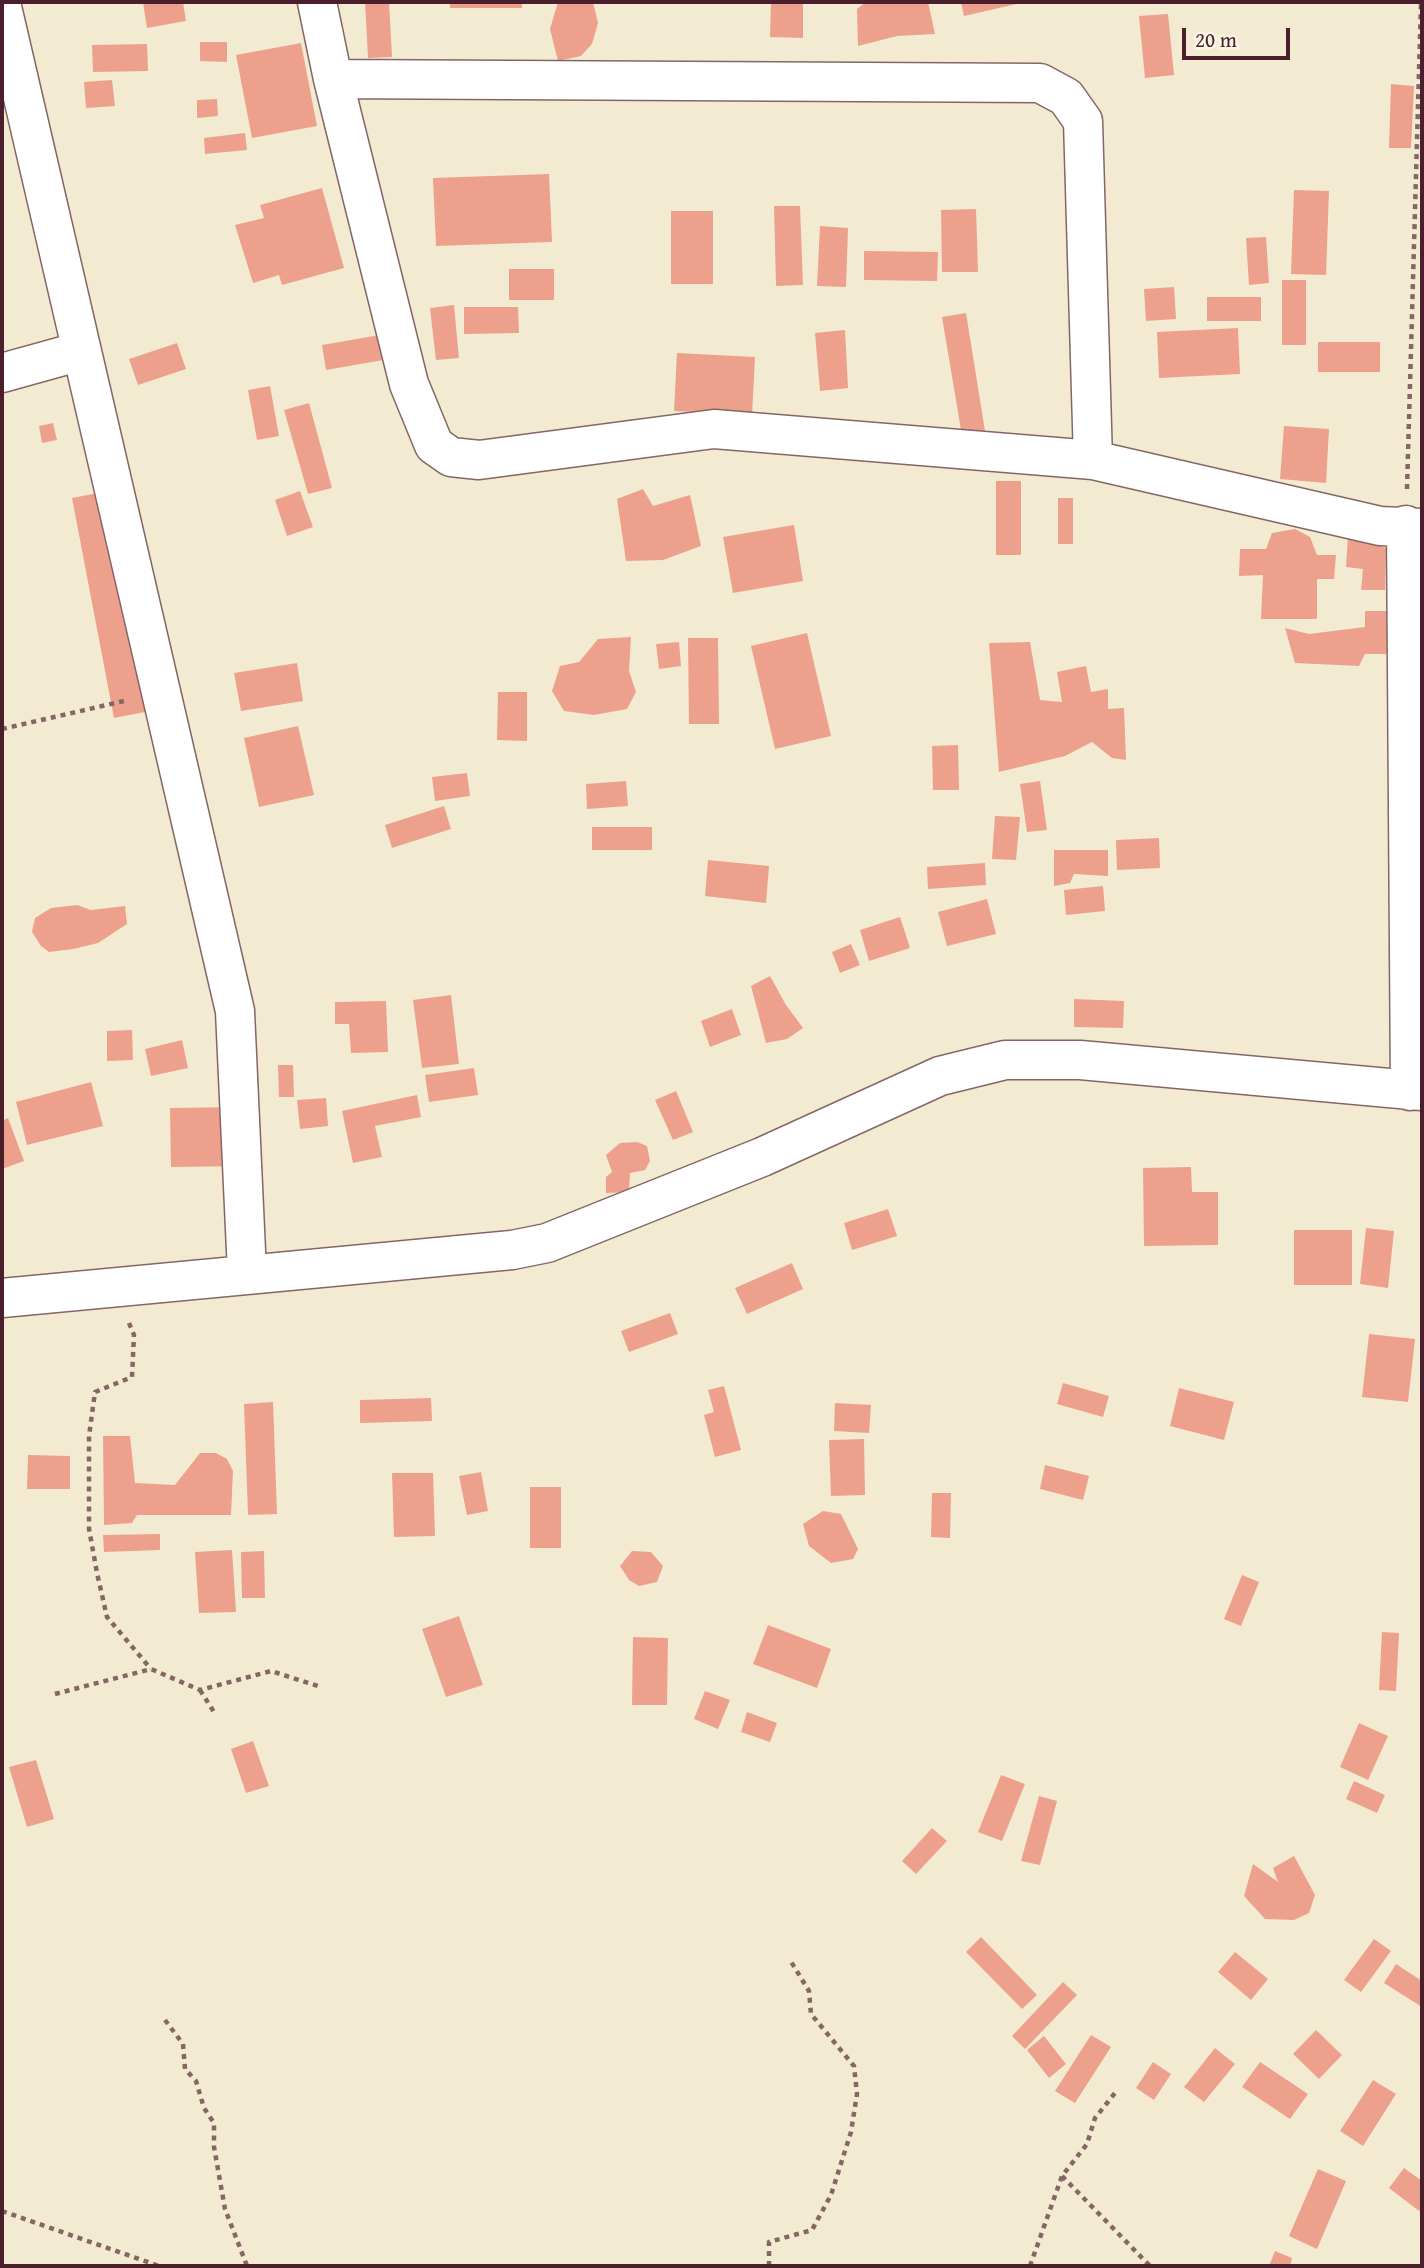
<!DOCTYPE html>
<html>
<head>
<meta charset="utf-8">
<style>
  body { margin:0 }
  #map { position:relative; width:1424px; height:2268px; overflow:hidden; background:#f3ebd1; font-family:"Gentium Book Plus",serif }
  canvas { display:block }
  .frame { position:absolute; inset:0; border:4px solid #4a1f2b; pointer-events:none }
  .scale { position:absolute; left:1182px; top:28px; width:108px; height:32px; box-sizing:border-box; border:4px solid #4a1f2b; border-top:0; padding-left:9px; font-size:21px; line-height:24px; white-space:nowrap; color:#4a1f2b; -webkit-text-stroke:5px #fcf5e5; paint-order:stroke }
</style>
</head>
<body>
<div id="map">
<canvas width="1424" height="2268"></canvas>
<div class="frame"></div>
<div class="scale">20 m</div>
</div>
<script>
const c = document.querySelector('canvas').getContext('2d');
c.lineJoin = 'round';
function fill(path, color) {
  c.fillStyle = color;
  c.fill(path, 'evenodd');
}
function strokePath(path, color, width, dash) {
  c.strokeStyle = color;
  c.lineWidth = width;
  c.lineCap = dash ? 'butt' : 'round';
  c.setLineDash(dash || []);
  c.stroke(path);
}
fill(new Path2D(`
  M 143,2 L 183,2 L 186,21 L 147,28 Z
  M 365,2 L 389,2 L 392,57 L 368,58 Z
  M 450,2 L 522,2 L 522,8 L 450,8 Z
  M 558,2 L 593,2 L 598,23 L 592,44 L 581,56 L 558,61 L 550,29 Z
  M 771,2 L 803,2 L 803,38 L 770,37 Z
  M 866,2 L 928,2 L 935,34 L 897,36 L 858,46 L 857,9 Z
  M 961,2 L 1021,2 L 1021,3 L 964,16 Z
  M 1168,14 L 1174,75 L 1145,78 L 1139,16 Z
  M 200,42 L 227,42 L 227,62 L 200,61 Z
  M 301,43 L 317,126 L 252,138 L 236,55 Z
  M 147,44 L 148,71 L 93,72 L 92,45 Z
  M 112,80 L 115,106 L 86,108 L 84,82 Z
  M 1391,84 L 1414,86 L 1411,148 L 1389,148 Z
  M 217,99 L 218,116 L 197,118 L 197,100 Z
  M 245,133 L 247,150 L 205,154 L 204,138 Z
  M 549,174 L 552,242 L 436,246 L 433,178 Z
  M 322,188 L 344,268 L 282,285 L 279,275 L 253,283 L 235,225 L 264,218 L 260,205 Z
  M 1294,190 L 1329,191 L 1326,275 L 1291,274 Z
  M 774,206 L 800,206 L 803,285 L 776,286 Z
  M 976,209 L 978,272 L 942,272 L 941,210 Z
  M 671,211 L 713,211 L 713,284 L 671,284 Z
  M 820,226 L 848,228 L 846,287 L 817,286 Z
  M 1266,237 L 1269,283 L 1249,285 L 1246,238 Z
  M 864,251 L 938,252 L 937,281 L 864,280 Z
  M 509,269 L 554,269 L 554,300 L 509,300 Z
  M 1282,280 L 1306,280 L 1306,345 L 1282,345 Z
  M 1174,287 L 1176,319 L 1146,321 L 1144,289 Z
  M 1207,297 L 1261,297 L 1261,321 L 1207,321 Z
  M 454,305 L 459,358 L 436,360 L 430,308 Z
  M 464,307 L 518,307 L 519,333 L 464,334 Z
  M 966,313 L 985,431 L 962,436 L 942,317 Z
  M 1238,328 L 1240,374 L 1159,378 L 1157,332 Z
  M 845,330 L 848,388 L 820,391 L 815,333 Z
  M 391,333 L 395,358 L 326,370 L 322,345 Z
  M 1318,342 L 1380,342 L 1380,372 L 1318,372 Z
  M 177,343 L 186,369 L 138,385 L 129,359 Z
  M 677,353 L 755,357 L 752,415 L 674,411 Z
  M 270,386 L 279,436 L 257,440 L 248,390 Z
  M 309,403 L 332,488 L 308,494 L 284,410 Z
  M 53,423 L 57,440 L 42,443 L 39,426 Z
  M 1284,426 L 1329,429 L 1326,483 L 1280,479 Z
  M 996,481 L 1021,481 L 1021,555 L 996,555 Z
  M 134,486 L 176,706 L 114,718 L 72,498 Z
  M 643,489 L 653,506 L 690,495 L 701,546 L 663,560 L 626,561 L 617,499 Z
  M 300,491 L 313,527 L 287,536 L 275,500 Z
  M 1058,498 L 1073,498 L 1073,544 L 1058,544 Z
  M 794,525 L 803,581 L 733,593 L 723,537 Z
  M 1295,529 L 1310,537 L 1317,555 L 1336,555 L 1334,579 L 1317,579 L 1317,619 L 1261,619 L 1263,575 L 1239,576 L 1240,549 L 1266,549 L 1272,533 Z
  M 1348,536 L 1386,548 L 1385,590 L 1361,590 L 1363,569 L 1346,567 Z
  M 1365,611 L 1390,611 L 1390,654 L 1365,654 L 1359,666 L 1295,663 L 1285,628 L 1309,634 L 1365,627 Z
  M 807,633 L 831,736 L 775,749 L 751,646 Z
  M 631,637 L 629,671 L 636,692 L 627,709 L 594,715 L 564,711 L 552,691 L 560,666 L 579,662 L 598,639 Z
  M 688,638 L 718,638 L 719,724 L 689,724 Z
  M 679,642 L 681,666 L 659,669 L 656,644 Z
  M 1030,642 L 1040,700 L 1062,702 L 1057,672 L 1086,666 L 1091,692 L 1108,689 L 1108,709 L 1124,708 L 1126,760 L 1112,758 L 1092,742 L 1065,756 L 999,772 L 989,643 Z
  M 297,663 L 303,701 L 241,711 L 234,673 Z
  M 498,692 L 527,692 L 527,741 L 497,740 Z
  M 298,726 L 314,795 L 259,807 L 244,738 Z
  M 958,745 L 959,790 L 933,790 L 932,746 Z
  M 467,773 L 470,796 L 435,801 L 432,777 Z
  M 626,781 L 628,806 L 587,809 L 586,784 Z
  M 1040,781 L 1047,830 L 1027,832 L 1020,784 Z
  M 444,806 L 451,829 L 392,848 L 385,825 Z
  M 995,816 L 1020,817 L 1016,860 L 992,859 Z
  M 592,827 L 652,827 L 652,850 L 592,850 Z
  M 1159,838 L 1160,868 L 1117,870 L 1116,840 Z
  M 1054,850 L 1108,850 L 1108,876 L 1074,874 L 1070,883 L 1054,886 Z
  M 708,860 L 769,866 L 766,903 L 705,896 Z
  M 985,863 L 986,885 L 928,889 L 927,867 Z
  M 1103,886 L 1105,911 L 1066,915 L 1064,890 Z
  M 987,899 L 996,934 L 947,946 L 938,912 Z
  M 77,905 L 91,910 L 125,906 L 127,924 L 98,943 L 73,949 L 49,952 L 41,946 L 32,932 L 35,918 L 51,908 Z
  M 900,917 L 910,948 L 869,961 L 860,930 Z
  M 851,944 L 860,965 L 840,973 L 832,952 Z
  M 770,976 L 786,1005 L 803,1028 L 787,1039 L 766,1043 L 751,986 Z
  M 451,995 L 459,1064 L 422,1068 L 413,1000 Z
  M 1074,999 L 1124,1001 L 1123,1028 L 1074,1027 Z
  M 386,1001 L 388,1052 L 351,1053 L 349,1024 L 335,1024 L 335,1002 Z
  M 732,1009 L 741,1035 L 710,1047 L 701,1021 Z
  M 132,1030 L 133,1060 L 107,1061 L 107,1031 Z
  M 182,1040 L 188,1068 L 151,1076 L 145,1049 Z
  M 278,1065 L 293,1065 L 294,1097 L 279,1097 Z
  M 474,1068 L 478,1095 L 429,1102 L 425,1075 Z
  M 91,1082 L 103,1126 L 27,1145 L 16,1102 Z
  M 676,1091 L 693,1132 L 673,1140 L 655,1100 Z
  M 417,1095 L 421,1117 L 375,1126 L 382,1157 L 353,1163 L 342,1111 Z
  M 326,1098 L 328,1126 L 300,1129 L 297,1100 Z
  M 244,1107 L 244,1166 L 171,1167 L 170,1108 Z
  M 8,1118 L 24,1161 L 2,1169 L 2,1121 Z
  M 637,1142 L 647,1146 L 650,1161 L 645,1170 L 630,1173 L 629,1192 L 606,1193 L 606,1177 L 612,1172 L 606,1155 L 620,1143 Z
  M 1191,1167 L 1192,1192 L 1218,1192 L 1218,1245 L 1144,1246 L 1143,1168 Z
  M 888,1209 L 897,1236 L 852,1250 L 844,1223 Z
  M 1366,1228 L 1394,1231 L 1388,1288 L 1360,1284 Z
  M 1294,1230 L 1352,1230 L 1352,1285 L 1294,1285 Z
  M 792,1263 L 803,1289 L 747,1314 L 735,1288 Z
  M 670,1313 L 678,1334 L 629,1352 L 621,1331 Z
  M 1369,1334 L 1415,1339 L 1408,1402 L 1362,1397 Z
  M 1063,1383 L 1109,1396 L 1103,1417 L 1057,1404 Z
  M 724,1386 L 741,1450 L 715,1457 L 704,1415 L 714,1412 L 708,1390 Z
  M 1179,1388 L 1234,1402 L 1224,1440 L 1170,1426 Z
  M 431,1398 L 432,1421 L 360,1423 L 360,1400 Z
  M 273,1402 L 277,1514 L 248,1515 L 244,1404 Z
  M 835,1403 L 871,1405 L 869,1433 L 834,1431 Z
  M 103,1436 L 130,1436 L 135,1483 L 175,1485 L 200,1453 L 216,1453 L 227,1459 L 233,1471 L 231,1515 L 137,1515 L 132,1523 L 104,1525 Z
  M 864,1439 L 865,1495 L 831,1496 L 829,1440 Z
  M 28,1455 L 70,1456 L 70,1489 L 27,1489 Z
  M 1045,1465 L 1089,1476 L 1083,1500 L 1040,1489 Z
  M 481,1472 L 488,1511 L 467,1515 L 459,1476 Z
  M 392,1473 L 433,1473 L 435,1536 L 394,1537 Z
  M 530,1487 L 561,1487 L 561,1548 L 530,1548 Z
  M 932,1493 L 951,1493 L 950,1538 L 931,1537 Z
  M 823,1511 L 841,1514 L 858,1549 L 853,1559 L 831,1563 L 809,1546 L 803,1524 Z
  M 160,1534 L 160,1550 L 104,1552 L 103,1535 Z
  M 232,1550 L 236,1612 L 199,1613 L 195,1552 Z
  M 264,1551 L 265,1598 L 242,1598 L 241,1552 Z
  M 632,1551 L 651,1552 L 663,1566 L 657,1582 L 639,1586 L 629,1580 L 620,1566 Z
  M 1242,1575 L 1259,1582 L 1241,1626 L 1224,1619 Z
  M 459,1616 L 483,1685 L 446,1697 L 422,1629 Z
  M 768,1625 L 831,1649 L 817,1688 L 753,1664 Z
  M 1382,1632 L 1399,1633 L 1396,1691 L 1379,1690 Z
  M 633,1637 L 668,1638 L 667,1705 L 632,1705 Z
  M 705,1691 L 730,1700 L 718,1729 L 694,1719 Z
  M 747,1712 L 777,1723 L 770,1742 L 741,1732 Z
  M 1359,1723 L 1388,1736 L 1368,1780 L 1340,1767 Z
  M 253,1741 L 269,1786 L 246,1793 L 231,1749 Z
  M 36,1760 L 54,1819 L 27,1827 L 9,1767 Z
  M 1001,1775 L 1025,1784 L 1002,1841 L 978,1832 Z
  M 1354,1781 L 1385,1795 L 1377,1813 L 1346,1799 Z
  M 1039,1796 L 1057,1801 L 1040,1865 L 1021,1861 Z
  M 932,1828 L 947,1841 L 916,1874 L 902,1861 Z
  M 1294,1856 L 1315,1895 L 1309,1913 L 1294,1920 L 1265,1919 L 1244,1896 L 1253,1864 L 1278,1882 L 1273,1868 Z
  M 981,1937 L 1037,1995 L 1022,2009 L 966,1952 Z
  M 1374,1939 L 1391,1951 L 1361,1992 L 1344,1980 Z
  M 1235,1952 L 1268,1979 L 1251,2000 L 1218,1972 Z
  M 1396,1964 L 1422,1981 L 1422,2007 L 1384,1983 Z
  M 1063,1982 L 1077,1995 L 1025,2049 L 1012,2036 Z
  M 1316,2030 L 1342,2055 L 1319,2079 L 1293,2054 Z
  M 1091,2035 L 1111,2047 L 1075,2103 L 1055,2091 Z
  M 1044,2036 L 1066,2064 L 1049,2078 L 1027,2050 Z
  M 1215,2048 L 1235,2064 L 1204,2102 L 1184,2087 Z
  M 1153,2062 L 1171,2074 L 1154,2100 L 1136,2088 Z
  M 1260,2062 L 1308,2094 L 1290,2119 L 1242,2087 Z
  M 1373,2080 L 1396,2094 L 1363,2146 L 1340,2131 Z
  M 1404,2168 L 1422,2181 L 1422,2207 L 1419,2211 L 1389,2188 Z
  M 1318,2169 L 1346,2181 L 1317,2249 L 1289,2236 Z
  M 1275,2251 L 1292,2258 L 1290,2266 L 1269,2266 Z`), '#eda18c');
const minor = new Path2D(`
  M 317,2 L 333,79 L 1040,83 L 1066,97 L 1083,121 L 1093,460 L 1380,526 L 1422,528
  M 2,7 L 235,1011 L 247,1273
  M 333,79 L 409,384 L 434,445 L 451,457 L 479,460 L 714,429 L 1093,460
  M 2,373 L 81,351
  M 1406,525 L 1410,1091
  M 2,1298 L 512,1250 L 547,1243 L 762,1157 L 940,1076 L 1005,1060 L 1080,1060 L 1422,1091`);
strokePath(minor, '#856665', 41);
strokePath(new Path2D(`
  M 1407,489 L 1421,2
  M 2,729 L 124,701
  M 129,1323 L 134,1335 L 132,1377 L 95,1392 L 89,1436 L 89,1529 L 97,1573 L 107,1617 L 151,1669
  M 200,1690 L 214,1712
  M 55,1694 L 151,1669 L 200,1690 L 271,1671 L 321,1687
  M 165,2020 L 183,2044 L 185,2069 L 196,2081 L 204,2108 L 214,2123 L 214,2147 L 225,2209 L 247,2266
  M 1062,2176 L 1150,2266
  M 2,2211 L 159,2266
  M 769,2266 L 769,2242 L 812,2230 L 831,2195 L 851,2132 L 857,2094 L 854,2066 L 811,2014 L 809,1991 L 790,1960
  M 1030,2266 L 1062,2176 L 1087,2144 L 1095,2118 L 1115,2093`), '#856665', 4.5, [5, 5]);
strokePath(minor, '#fff', 38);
</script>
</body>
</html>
